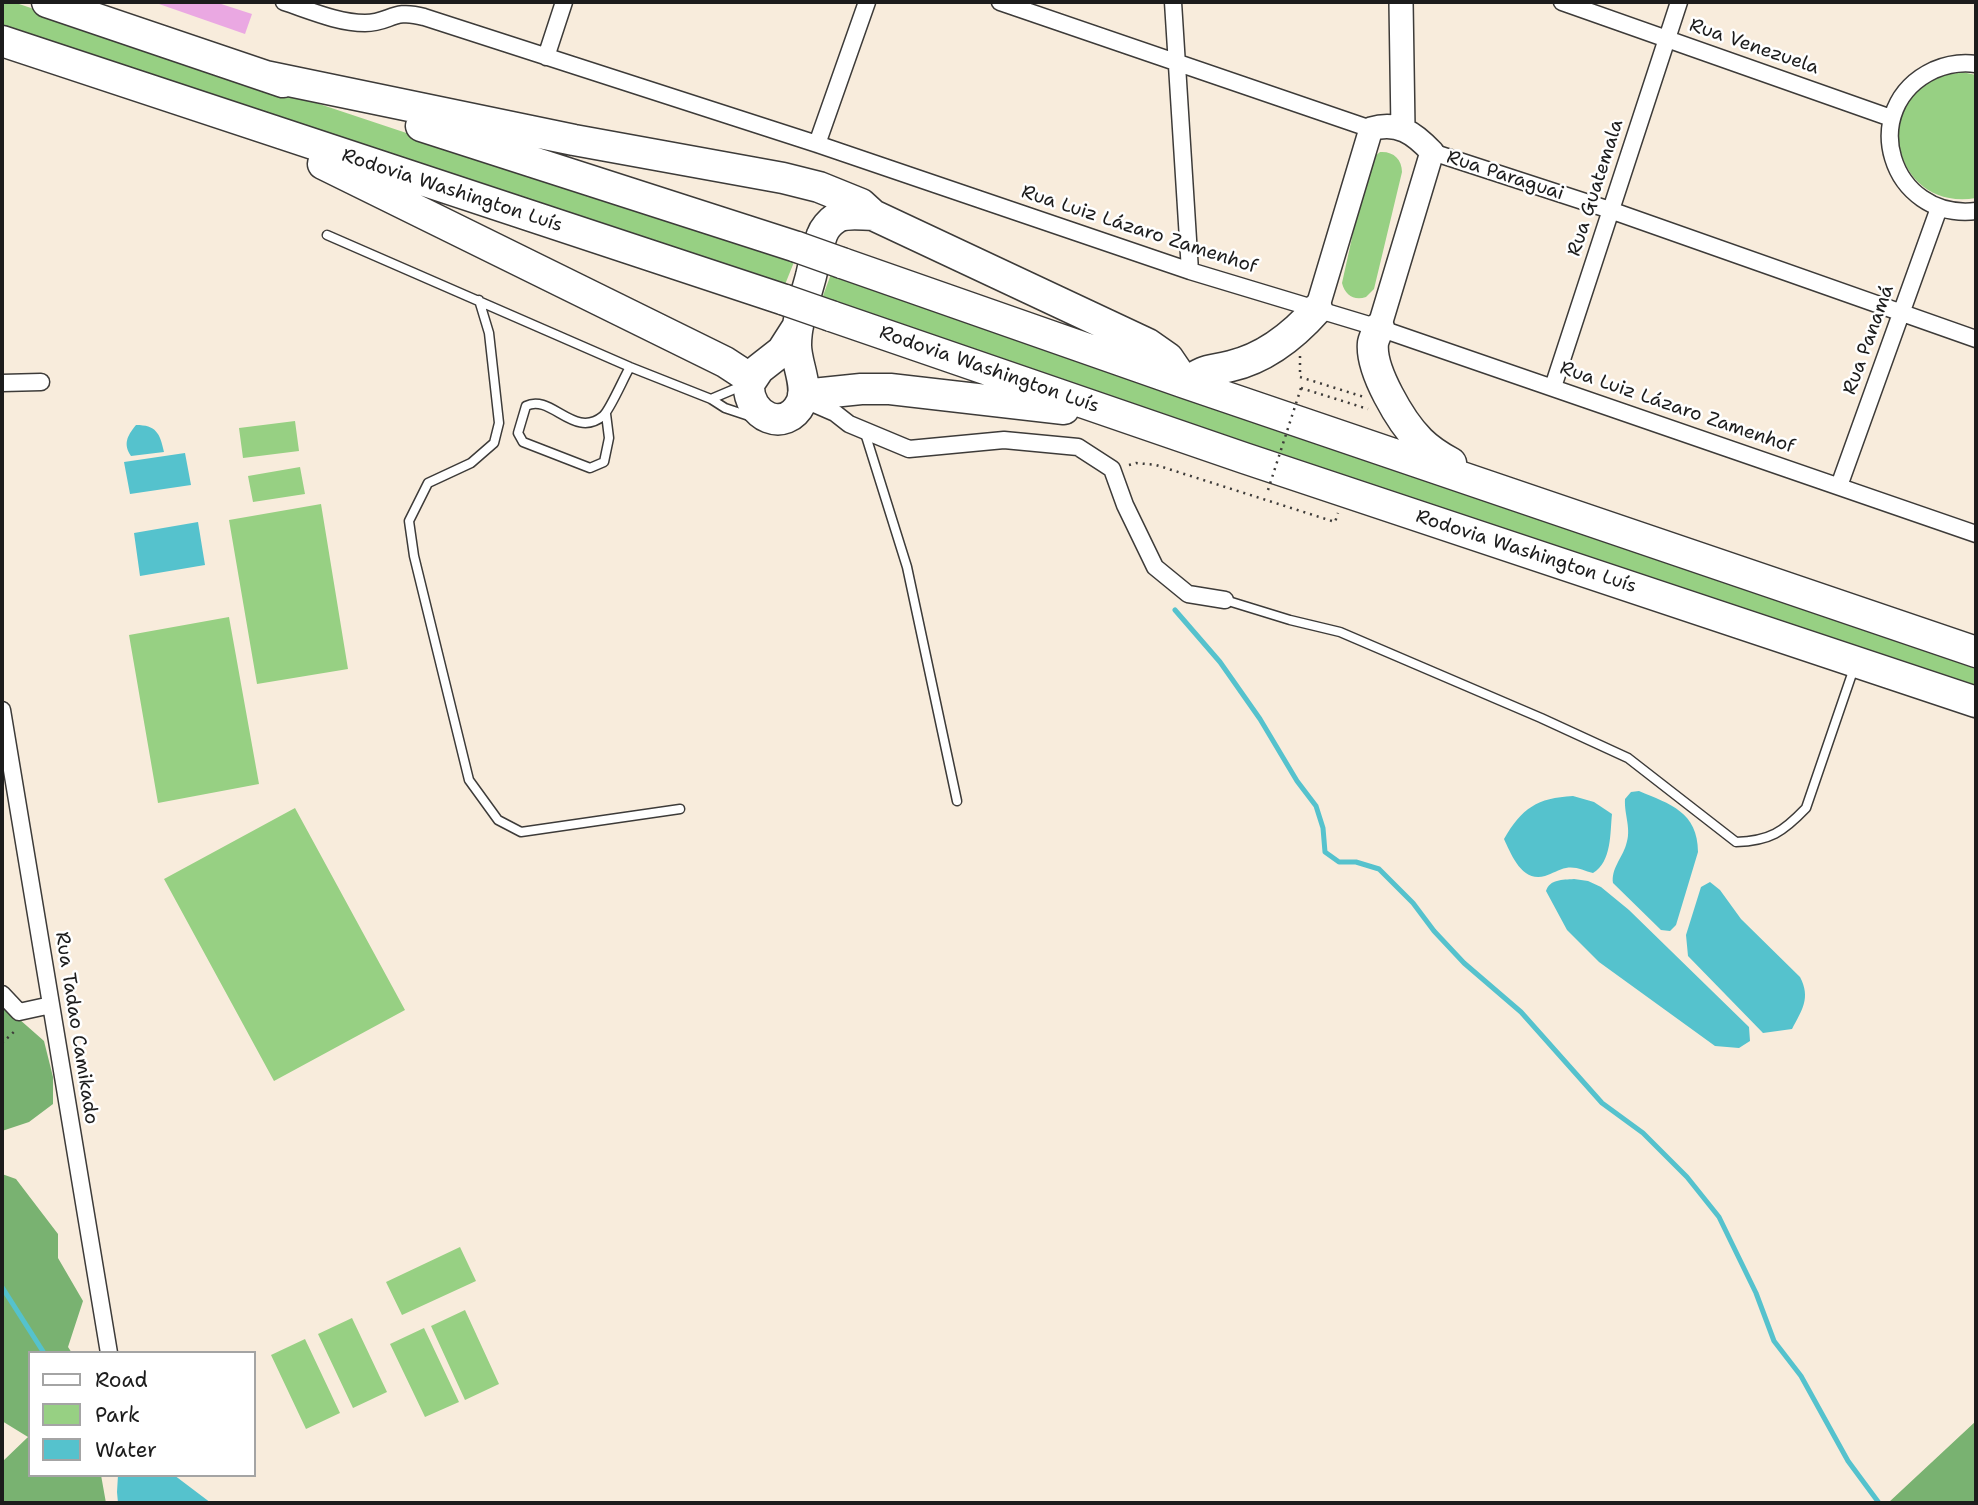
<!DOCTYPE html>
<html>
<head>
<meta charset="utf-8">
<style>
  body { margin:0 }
  #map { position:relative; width:1978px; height:1505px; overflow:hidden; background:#f8ecdc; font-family:"Shantell Sans",sans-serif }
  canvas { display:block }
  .frame { position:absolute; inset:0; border:4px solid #1c1c1c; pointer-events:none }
  .legend { position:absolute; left:28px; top:1351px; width:228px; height:126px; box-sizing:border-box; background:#fff; border:2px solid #a4a4a4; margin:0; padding:9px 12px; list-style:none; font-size:21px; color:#1c1c1c }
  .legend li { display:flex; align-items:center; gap:14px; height:35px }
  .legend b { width:35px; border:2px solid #a4a4a4 }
</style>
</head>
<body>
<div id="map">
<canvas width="1978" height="1505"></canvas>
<div class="frame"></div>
<ul class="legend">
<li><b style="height:9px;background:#fff"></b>Road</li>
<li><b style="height:19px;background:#97d083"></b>Park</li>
<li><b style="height:19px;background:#55c2cd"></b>Water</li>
</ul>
</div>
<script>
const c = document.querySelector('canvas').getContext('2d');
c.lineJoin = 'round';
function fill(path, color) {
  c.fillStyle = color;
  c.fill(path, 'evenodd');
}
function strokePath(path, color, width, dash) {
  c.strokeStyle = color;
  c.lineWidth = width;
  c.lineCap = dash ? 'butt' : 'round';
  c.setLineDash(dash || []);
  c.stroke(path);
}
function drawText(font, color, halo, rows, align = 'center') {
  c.font = font + ' "Shantell Sans",sans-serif';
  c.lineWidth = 5;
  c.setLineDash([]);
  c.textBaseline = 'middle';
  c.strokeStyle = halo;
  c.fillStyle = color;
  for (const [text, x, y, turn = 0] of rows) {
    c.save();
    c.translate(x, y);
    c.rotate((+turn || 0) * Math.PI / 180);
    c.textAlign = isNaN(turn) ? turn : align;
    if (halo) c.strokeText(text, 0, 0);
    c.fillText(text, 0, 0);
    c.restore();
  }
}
fill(new Path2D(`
  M 2,2 L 13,2 L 794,262 L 782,292 L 2,31 Z
  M 1962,72 L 1976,75 L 1976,198 C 1893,212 1870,99 1940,76 C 1947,74 1955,74 1962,72 Z
  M 1380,152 C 1393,151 1402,159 1402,172 L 1374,289 L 1366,297 C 1354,301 1345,295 1342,283 L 1369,161 Z
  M 831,274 L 1976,659 L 1976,693 L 820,304 Z
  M 295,421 L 299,451 L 243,458 L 239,428 Z
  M 300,467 L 305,494 L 253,502 L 248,476 Z
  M 321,504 L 348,669 L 257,684 L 229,520 Z
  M 229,617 L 259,784 L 158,803 L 129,635 Z
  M 295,808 L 405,1010 L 274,1081 L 164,879 Z
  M 460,1247 L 476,1281 L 402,1315 L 386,1282 Z
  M 465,1310 L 499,1384 L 465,1400 L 431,1326 Z
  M 352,1318 L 387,1392 L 353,1408 L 318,1334 Z
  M 424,1328 L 459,1402 L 425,1417 L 390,1344 Z
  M 305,1339 L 340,1413 L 306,1429 L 271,1355 Z`), '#97d083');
fill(new Path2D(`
  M 2,1004 L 44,1041 L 53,1077 L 53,1104 L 29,1122 L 2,1131 Z
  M 2,1174 L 16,1179 L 58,1234 L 58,1258 L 83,1301 L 68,1347 L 72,1353 L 30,1353 L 30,1475 L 101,1475 L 106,1503 L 2,1503 L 2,1462 L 28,1437 L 2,1421 Z
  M 1976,1421 L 1976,1503 L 1888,1503 Z`), '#79b271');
fill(new Path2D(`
  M 136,425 C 156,425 160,433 164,452 L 131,456 C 123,444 127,436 136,425 Z
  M 185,453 L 191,485 L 130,494 L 124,462 Z
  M 198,522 L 205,565 L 140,576 L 134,533 Z
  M 1639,791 C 1670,804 1698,812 1698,852 L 1676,925 L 1670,931 L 1661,930 L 1613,883 C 1611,869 1622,858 1626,845 C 1632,829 1624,815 1625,799 L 1631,792 Z
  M 1573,796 L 1594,802 L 1612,814 C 1610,832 1612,862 1593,873 C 1584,871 1576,866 1566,868 C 1559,869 1552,874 1545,876 C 1522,883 1511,854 1504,839 C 1522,808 1537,798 1573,796 Z
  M 1574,879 L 1588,881 L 1601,887 L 1629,910 L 1749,1027 L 1750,1041 L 1739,1048 L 1715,1046 L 1599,962 L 1567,930 L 1546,891 C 1550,879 1562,880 1574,879 Z
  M 1710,882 L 1720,890 L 1741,919 L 1800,977 C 1811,998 1802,1010 1792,1029 L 1763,1033 L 1688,956 L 1686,935 L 1701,887 Z
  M 118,1475 L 174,1475 L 211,1503 L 118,1503 L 117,1492 Z`), '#55c2cd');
strokePath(new Path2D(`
  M 1175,610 L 1220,662 L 1260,719 L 1297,781 L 1316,806 L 1323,828 L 1325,852 L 1339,862 L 1356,862 L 1379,869 L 1413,903 L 1434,931 L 1464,963 L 1521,1012 L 1602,1103 L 1643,1133 L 1687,1177 L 1719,1217 L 1756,1293 L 1774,1341 L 1801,1376 L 1848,1461 L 1879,1503
  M 2,1287 L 44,1353`), '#55c2cd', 5);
fill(new Path2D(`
  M 159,2 L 215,2 L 252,14 L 245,34 L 159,4 Z`), '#eaa8e2');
const lane = new Path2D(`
  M 327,235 L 630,367 L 711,399 L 725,408 L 752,417
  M 479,300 L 489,333 L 499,423 L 494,443 L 471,463 L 428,483 L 409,521 L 414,556 L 469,780 L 498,820 L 521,832 L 680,809
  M 711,399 L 744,385
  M 606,414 L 609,438 L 604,462 L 590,468 L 523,442 L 518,433 L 526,406 C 551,393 574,440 603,416 C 610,410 624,377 630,367
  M 865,433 L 907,567 L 957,801
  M 1225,600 L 1290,620 L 1340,632 L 1541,718 L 1628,758 L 1736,842 C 1770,841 1783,832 1806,808 L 1854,668`);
const street = new Path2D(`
  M 284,2 C 309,10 338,23 365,23 C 391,23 392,8 424,17 L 817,144 L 1190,271 L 1379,328 L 1976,534
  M 1000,2 L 1371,129
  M 1173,2 L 1190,271
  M 1562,2 L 1891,118
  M 546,57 L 564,2
  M 1976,64 C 1962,62 1948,64 1934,70 C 1855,107 1890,221 1976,211
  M 817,144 L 867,2
  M 1432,152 L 1610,210 L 1976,339
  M 2,383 L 41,382
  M 1553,387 L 1679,2
  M 805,400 L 835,413 L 849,424 L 909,449 L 1004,440 L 1078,447 L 1112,469 L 1125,505 L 1155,567 L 1188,594 L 1225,600
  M 1839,486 L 1939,208
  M 2,710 L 109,1353
  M 2,994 L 19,1012 L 51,1005`);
const secondary = new Path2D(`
  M 1401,2 L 1403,129
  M 1317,309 L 1371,129 C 1398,121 1414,133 1432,152 L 1379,328`);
const highway = new Path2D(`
  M 47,2 L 283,82
  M 2,41 L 785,300
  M 265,76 L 574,140 L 783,178 L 819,187 L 861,204 L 873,215 L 1148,344 L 1168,358 L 1185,383 C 1207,368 1207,372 1231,366 C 1265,358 1294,335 1317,309
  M 421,126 L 797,247
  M 323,164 L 725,362 L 751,379
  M 842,263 L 1185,383 L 1976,652
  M 831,316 L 1244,458 L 1976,702
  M 798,326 L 782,351 L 759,369 L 749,384 C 747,417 786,434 801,403 C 809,386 796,364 796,345 C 796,322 805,299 811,276 C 814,263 817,248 822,235 C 824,229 830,222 836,218 C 846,212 861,215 873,215
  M 1379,328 C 1377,332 1374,338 1373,343 C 1370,370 1401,422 1420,441 C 1429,450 1440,457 1451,463
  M 803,395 L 861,389 L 890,389 L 1064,409`);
strokePath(lane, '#3d3b39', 11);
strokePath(street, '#3d3b39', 19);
strokePath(secondary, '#3d3b39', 26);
strokePath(highway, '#3d3b39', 33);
strokePath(new Path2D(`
  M 1300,356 L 1300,377 L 1364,397
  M 1301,388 L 1368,409
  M 1129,465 L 1136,463 L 1156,465 L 1335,522 L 1338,513
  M 2,1043 L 17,1029`), '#3d3b39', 2.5, [2, 5]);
strokePath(lane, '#fff', 8);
strokePath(street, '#fff', 16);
strokePath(secondary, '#fff', 23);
strokePath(highway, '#fff', 30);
const highwayBridge = new Path2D(`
  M 797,247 L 842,263
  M 785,300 L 831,316`);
strokePath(highwayBridge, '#3d3b39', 33, []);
strokePath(new Path2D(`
  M 1268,490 L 1301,388`), '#3d3b39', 2.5, [2, 5]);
strokePath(highwayBridge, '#fff', 30);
drawText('19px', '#1c1c1c', '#fff', [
  ["Rua Venezuela",1754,47,19],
  ["Rua Paraguai",1505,176,18],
  ["Rua Guatemala",1596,188,-72],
  ["Rodovia Washington Luís",452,191,18],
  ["Rua Luiz Lázaro Zamenhof",1139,230,18],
  ["Rua Panamá",1869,340,-70],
  ["Rodovia Washington Luís",989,370,19],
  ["Rua Luiz Lázaro Zamenhof",1677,408,19],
  ["Rodovia Washington Luís",1526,552,18],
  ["Rua Tadao Camikado",76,1028,81]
]);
</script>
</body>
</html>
